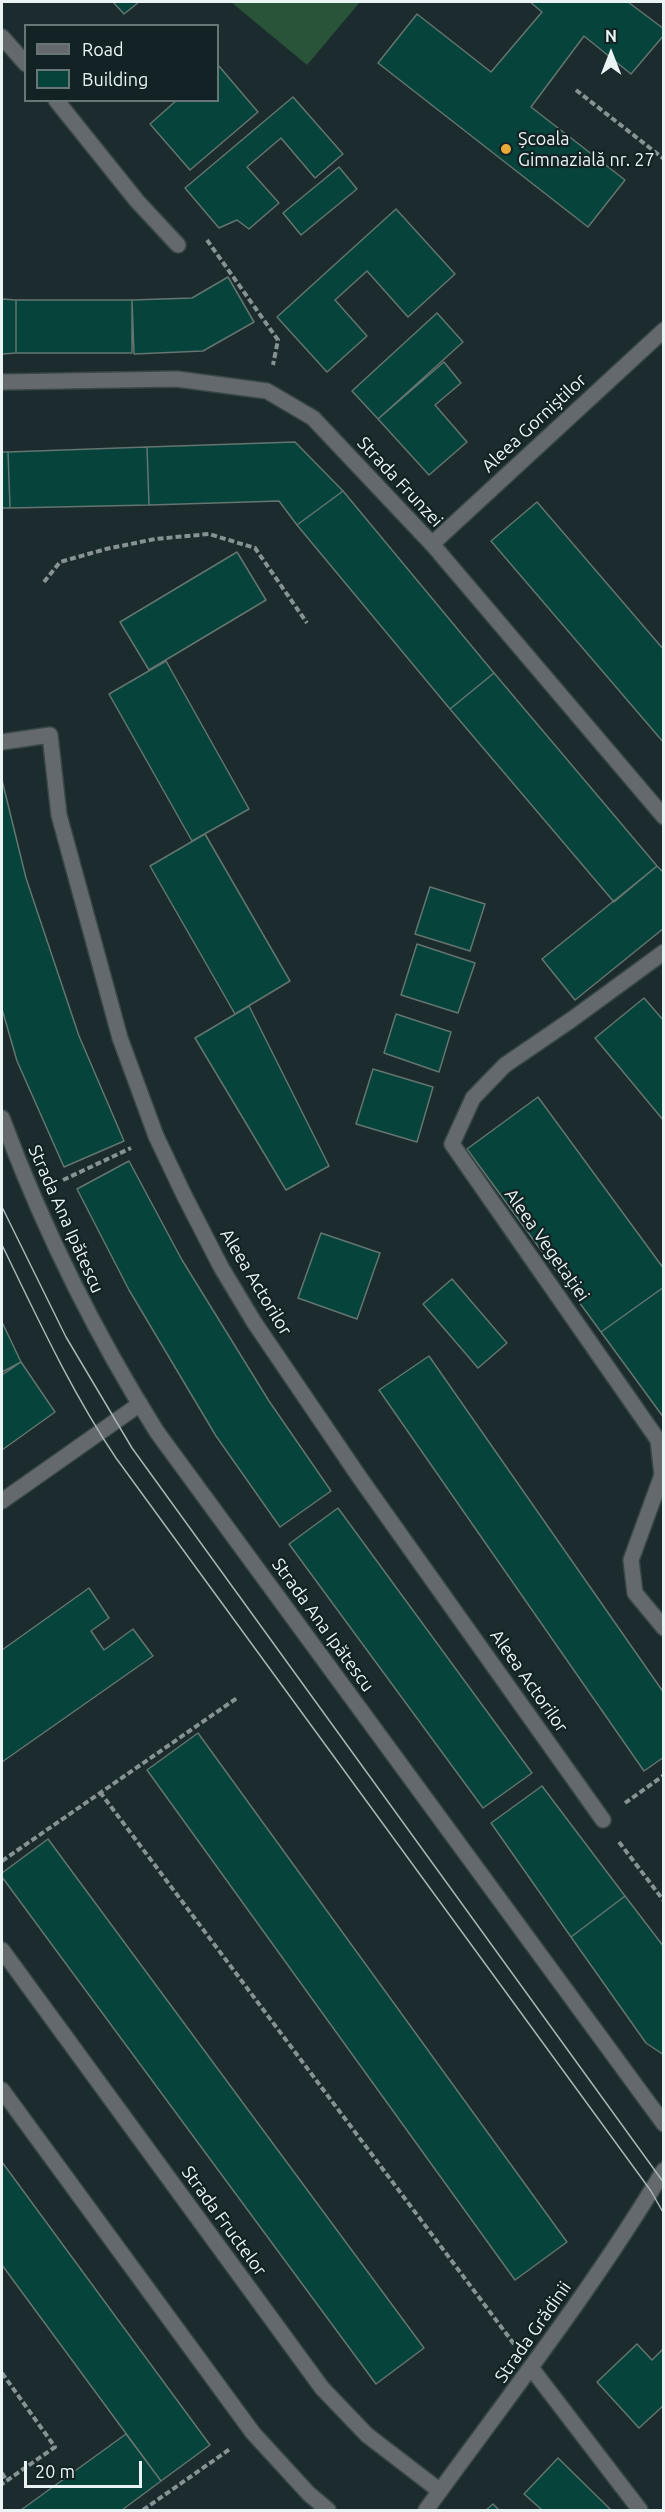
<!DOCTYPE html>
<html>
<head>
<meta charset="utf-8">
<style>
  body { margin:0 }
  #map { position:relative; width:665px; height:2512px; overflow:hidden; background:#1c2b2d; font-family:Ubuntu,sans-serif }
  canvas { display:block }
  .frame { position:absolute; inset:0; border:3px solid #eaf4f5; pointer-events:none }
  .legend { position:absolute; left:24px; top:24px; width:195px; height:78px; box-sizing:border-box; background:#132224; border:2px solid #697678; margin:0; padding:8px 10px; list-style:none; font-size:18px; color:#eaf4f5 }
  .legend li { display:flex; align-items:center; gap:12px; height:30px }
  .legend b { width:30px; border:2px solid #697678 }
  .north { position:absolute; left:581px; top:24px; width:60px; height:60px; -webkit-text-stroke:4px #132224; paint-order:stroke; rotate:0deg; font-size:16px; font-weight:700; line-height:24px; text-align:center; color:#eaf4f5 }
  .north::after { content:''; display:block; margin:auto; width:21px; height:27px; background:#eaf4f5; clip-path:polygon(50% 0,100% 100%,50% 72%,0 100%) }
  .scale { position:absolute; left:24px; top:2461px; width:118px; height:27px; box-sizing:border-box; border:3px solid #eaf4f5; border-top:0; padding-left:8px; font-size:18px; line-height:21px; white-space:nowrap; color:#eaf4f5; -webkit-text-stroke:4px #132224; paint-order:stroke }
</style>
</head>
<body>
<div id="map">
<canvas width="665" height="2512"></canvas>
<div class="frame"></div>
<ul class="legend">
<li><b style="height:8px;background:#63696c"></b>Road</li>
<li><b style="height:16px;background:#05433b"></b>Building</li>
</ul>
<div class="north">N</div>
<div class="scale">20 m</div>
</div>
<script>
const c = document.querySelector('canvas').getContext('2d');
c.lineJoin = 'round';
function fill(path, color) {
  c.fillStyle = color;
  c.fill(path, 'evenodd');
}
function strokePath(path, color, width, dash) {
  c.strokeStyle = color;
  c.lineWidth = width;
  c.lineCap = dash ? 'butt' : 'round';
  c.setLineDash(dash || []);
  c.stroke(path);
}
function drawText(font, color, halo, rows, align = 'center') {
  c.font = font + ' Ubuntu,sans-serif';
  c.lineWidth = 4.5;
  c.setLineDash([]);
  c.textBaseline = 'middle';
  c.strokeStyle = halo;
  c.fillStyle = color;
  for (const [text, x, y, turn = 0] of rows) {
    c.save();
    c.translate(x, y);
    c.rotate((+turn || 0) * Math.PI / 180);
    c.textAlign = isNaN(turn) ? turn : align;
    if (halo) c.strokeText(text, 0, 0);
    c.fillText(text, 0, 0);
    c.restore();
  }
}
fill(new Path2D(`
  M 231,2 L 360,2 L 307,65 Z`), '#2a543a');
const building = new Path2D(`
  M 113,2 L 139,2 L 124,14 Z
  M 530,2 L 628,2 L 664,29 L 664,35 L 631,74 L 584,36 L 531,107 L 625,180 L 588,227 L 378,63 L 417,14 L 491,72 L 542,12 Z
  M 218,65 L 258,112 L 190,170 L 150,124 L 177,100 L 218,100 Z
  M 293,97 L 343,154 L 315,178 L 281,138 L 247,167 L 279,203 L 249,229 L 237,220 L 219,228 L 185,188 Z
  M 339,167 L 357,189 L 301,235 L 283,213 Z
  M 396,209 L 455,274 L 408,317 L 367,271 L 335,300 L 367,336 L 327,372 L 277,317 Z
  M 228,277 L 254,322 L 203,351 L 134,354 L 132,300 L 192,298 Z
  M 2,299 L 16,300 L 16,353 L 2,354 Z
  M 16,300 L 132,300 L 132,353 L 16,353 Z
  M 437,313 L 463,342 L 378,419 L 352,391 Z
  M 444,362 L 461,383 L 435,405 L 467,442 L 429,475 L 378,419 Z
  M 295,442 L 343,491 L 297,525 L 279,501 L 149,505 L 147,447 Z
  M 147,447 L 149,505 L 10,508 L 8,452 Z
  M 2,452 L 8,452 L 10,508 L 2,508 Z
  M 343,491 L 494,673 L 450,709 L 297,525 Z
  M 537,502 L 664,650 L 664,743 L 491,541 Z
  M 237,552 L 266,600 L 149,670 L 120,622 Z
  M 166,661 L 249,809 L 192,841 L 109,694 Z
  M 494,673 L 657,866 L 614,902 L 450,709 Z
  M 2,780 L 26,878 L 79,1036 L 124,1141 L 64,1167 L 17,1061 L 2,1009 Z
  M 205,834 L 290,981 L 235,1014 L 150,866 Z
  M 657,866 L 664,873 L 664,928 L 575,1000 L 542,959 Z
  M 430,887 L 485,904 L 470,951 L 415,934 Z
  M 417,944 L 475,963 L 458,1013 L 401,995 Z
  M 644,998 L 664,1021 L 664,1121 L 595,1038 Z
  M 249,1006 L 329,1166 L 286,1190 L 195,1038 Z
  M 396,1014 L 451,1032 L 439,1072 L 384,1053 Z
  M 373,1069 L 433,1087 L 417,1142 L 356,1124 Z
  M 538,1097 L 664,1269 L 664,1287 L 601,1332 L 467,1149 Z
  M 129,1161 L 182,1260 L 269,1401 L 331,1491 L 280,1527 L 216,1436 L 129,1290 L 77,1189 Z
  M 321,1233 L 380,1253 L 357,1319 L 298,1298 Z
  M 452,1279 L 507,1343 L 478,1368 L 423,1304 Z
  M 664,1287 L 664,1418 L 601,1332 Z
  M 2,1322 L 21,1362 L 2,1372 Z
  M 429,1356 L 664,1693 L 664,1757 L 644,1771 L 379,1390 Z
  M 21,1362 L 55,1412 L 2,1450 L 2,1375 Z
  M 338,1508 L 532,1773 L 483,1808 L 289,1544 Z
  M 89,1588 L 109,1618 L 91,1631 L 104,1650 L 133,1629 L 153,1656 L 2,1762 L 2,1650 Z
  M 198,1733 L 567,2242 L 515,2280 L 147,1770 Z
  M 542,1786 L 625,1896 L 571,1937 L 491,1823 Z
  M 48,1839 L 424,2348 L 376,2384 L 2,1877 L 2,1873 Z
  M 625,1896 L 664,1947 L 664,2055 L 646,2043 L 571,1937 Z
  M 2,2162 L 210,2445 L 161,2481 L 2,2265 Z
  M 637,2344 L 652,2360 L 662,2350 L 664,2352 L 664,2405 L 639,2428 L 597,2382 Z
  M 126,2434 L 161,2481 L 122,2510 L 21,2510 Z
  M 558,2458 L 611,2510 L 542,2510 L 524,2494 Z
  M 493,2504 L 499,2510 L 486,2510 Z`);
fill(building, '#05433b');
strokePath(building, '#647571', 1.5);
const service = new Path2D(`
  M 2,37 L 26,64
  M 56,100 L 137,201 L 178,245
  M 432,544 L 664,330
  M 2,742 L 50,735 L 59,815 L 120,1038 L 156,1136 L 184,1195 L 221,1267 L 254,1322 L 360,1478 L 603,1820
  M 664,952 L 571,1020 L 505,1065 L 473,1098 L 452,1144 L 658,1440 L 662,1475 L 631,1560 L 635,1593 L 664,1628`);
const minor = new Path2D(`
  M 2,382 L 177,379 L 267,391 L 313,418 L 432,544 L 664,817
  M 2,1501 L 140,1404
  M 2,1950 L 322,2388 L 367,2435 L 440,2491
  M 2,2090 L 253,2433 L 309,2494 L 328,2510
  M 532,2369 L 640,2510
  M 426,2510 C 508,2397 592,2290 664,2170`);
const tertiary = new Path2D(`
  M 2,1118 C 43,1228 94,1332 157,1432 L 664,2124`);
strokePath(service, '#394749', 18);
strokePath(minor, '#394749', 18);
strokePath(tertiary, '#394749', 18);
strokePath(new Path2D(`
  M 576,90 L 664,159
  M 207,240 L 278,340 L 273,365
  M 44,582 L 60,562 L 106,549 L 155,539 L 209,534 L 255,548 L 307,623
  M 63,1180 L 131,1148
  M 100,1792 L 514,2344
  M 625,1803 L 664,1775
  M 619,1842 L 664,1901
  M 2,1861 L 237,1698
  M 2,2373 L 55,2447 L 2,2484
  M 2,2473 L 7,2481
  M 143,2510 L 230,2449`), '#869294', 4, [6, 3]);
strokePath(service, '#63696c', 15);
strokePath(minor, '#63696c', 15);
strokePath(tertiary, '#63696c', 15);
strokePath(new Path2D(`
  M 2,1207 L 66,1337 L 132,1448 L 664,2183
  M 2,1245 C 37,1317 71,1391 116,1458 L 651,2191 L 664,2214`), '#a8b4b5', 1.5);
for (const [x, y, r, color] of [
  [506,149,6,"#e9ab38"]
]) {
  const dot = new Path2D();
  dot.arc(x, y, r, 0, 2 * Math.PI);
  c.fillStyle = color;
  c.fill(dot);
  strokePath(dot, '#132224', 2);
}
drawText('18px', '#eaf4f5', '#132224', [
  ["Școala",518,139],
  ["Gimnazială nr. 27",518,160]
], 'left');
drawText('18px', '#eaf4f5', '#132224', [
  ["Aleea Gorniștilor",534,423,-43],
  ["Strada Frunzei",400,482,47],
  ["Strada Ana Ipătescu",66,1219,66],
  ["Aleea Vegetației",547,1245,55],
  ["Aleea Actorilor",256,1282,59],
  ["Strada Ana Ipătescu",323,1625,54],
  ["Aleea Actorilor",529,1681,55],
  ["Strada Fructelor",224,2221,54],
  ["Strada Grădinii",533,2332,-55]
]);
</script>
</body>
</html>
